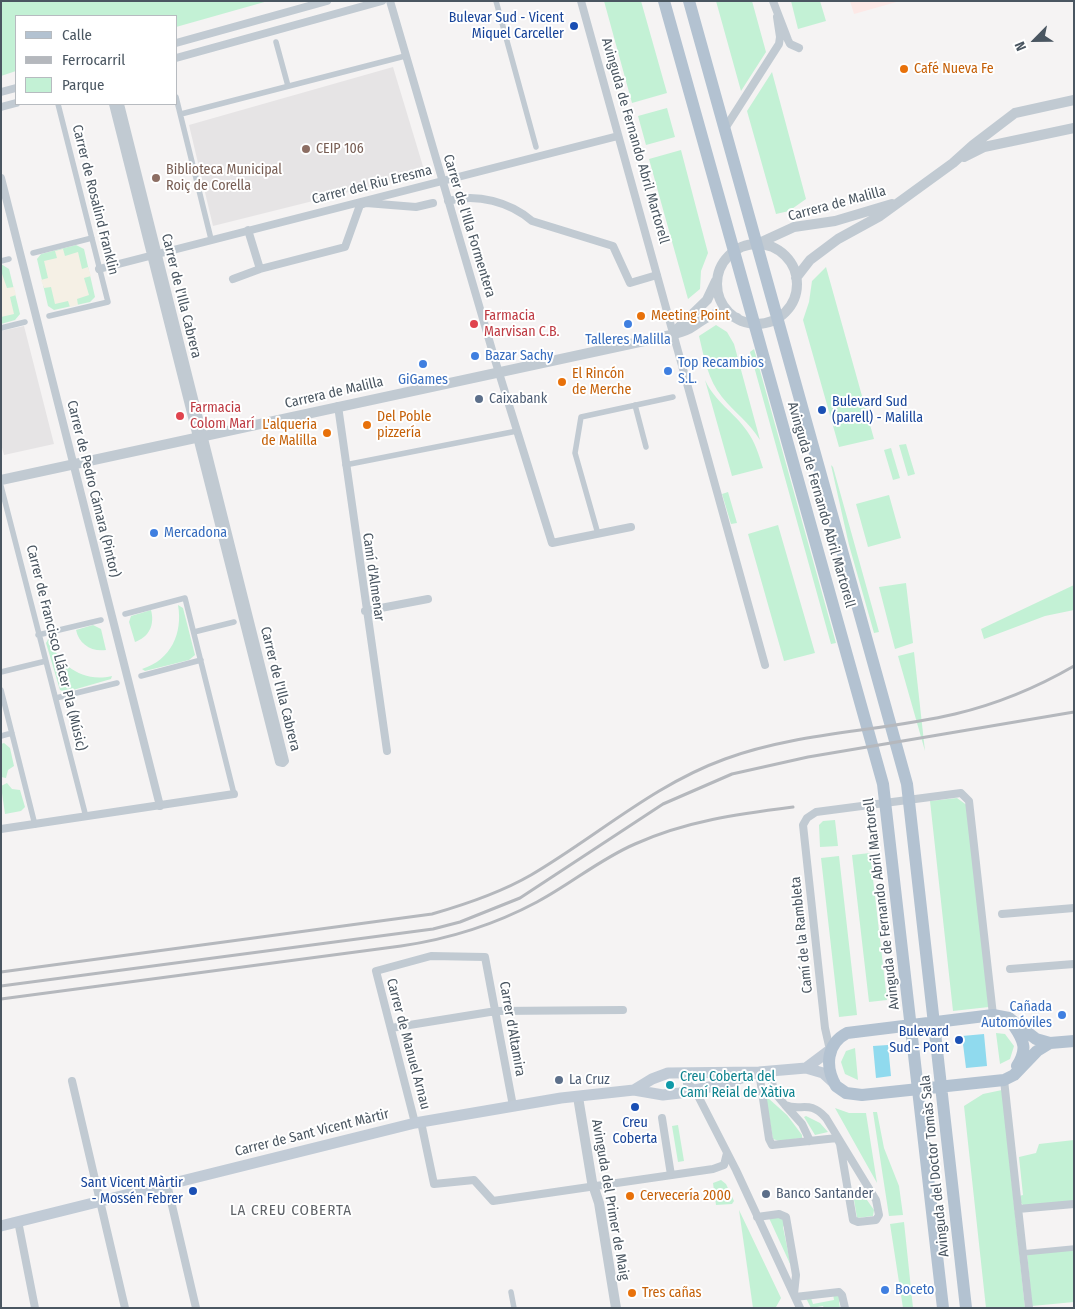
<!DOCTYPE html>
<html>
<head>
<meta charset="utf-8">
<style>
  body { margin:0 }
  #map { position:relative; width:1075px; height:1309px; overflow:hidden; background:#f5f3f3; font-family:"Fira Sans Condensed",sans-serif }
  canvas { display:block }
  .frame { position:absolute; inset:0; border:2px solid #4a5661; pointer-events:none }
  .legend { position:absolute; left:15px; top:15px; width:162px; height:90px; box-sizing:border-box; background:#fff; border:1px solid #b7bbc0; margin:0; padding:6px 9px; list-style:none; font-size:15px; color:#4a5661 }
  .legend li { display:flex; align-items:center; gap:10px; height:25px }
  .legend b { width:25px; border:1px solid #b7bbc0 }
  .north { position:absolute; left:1010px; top:15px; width:50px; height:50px; -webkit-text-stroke:4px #fff; paint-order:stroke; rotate:247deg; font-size:14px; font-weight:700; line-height:20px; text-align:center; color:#4a5661 }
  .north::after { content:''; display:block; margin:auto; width:18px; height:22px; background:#4a5661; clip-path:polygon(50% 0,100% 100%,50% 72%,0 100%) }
</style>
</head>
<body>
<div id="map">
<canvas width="1075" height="1309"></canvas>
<div class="frame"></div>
<ul class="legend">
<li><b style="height:6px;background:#b3c2d1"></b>Calle</li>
<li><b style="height:6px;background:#b5b8bd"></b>Ferrocarril</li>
<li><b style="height:14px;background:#c3f1d5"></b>Parque</li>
</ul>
<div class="north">N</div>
</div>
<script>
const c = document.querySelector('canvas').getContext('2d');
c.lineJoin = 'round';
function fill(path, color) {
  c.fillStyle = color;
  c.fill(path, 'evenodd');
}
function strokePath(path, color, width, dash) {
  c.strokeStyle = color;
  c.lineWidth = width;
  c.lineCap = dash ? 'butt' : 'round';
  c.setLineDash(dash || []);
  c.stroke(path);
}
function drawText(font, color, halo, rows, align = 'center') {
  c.font = font + ' "Fira Sans Condensed",sans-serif';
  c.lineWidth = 4;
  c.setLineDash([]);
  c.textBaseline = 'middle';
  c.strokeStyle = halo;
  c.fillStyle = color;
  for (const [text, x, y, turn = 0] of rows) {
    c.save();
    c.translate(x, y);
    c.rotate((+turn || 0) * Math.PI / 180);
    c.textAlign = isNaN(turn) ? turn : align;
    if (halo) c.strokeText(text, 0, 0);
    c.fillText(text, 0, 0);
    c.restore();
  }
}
fill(new Path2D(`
  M 393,67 L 425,173 L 213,226 L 189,125 Z
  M 24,326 L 54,444 L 4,455 L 1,444 L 1,331 Z`), '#e6e4e5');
fill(new Path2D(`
  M 850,1 L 900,1 L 854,14 Z`), '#fce8e6');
fill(new Path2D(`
  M 1,1 L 268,1 L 176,27 L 176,16 L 16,16 L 16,71 L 1,76 Z
  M 604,1 L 641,1 L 667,93 L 632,103 Z
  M 716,1 L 752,1 L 766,52 L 741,91 Z
  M 791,1 L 820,1 L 826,21 L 798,29 Z
  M 772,72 L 806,199 L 789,211 L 776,214 L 747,111 Z
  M 667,108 L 675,137 L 646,145 L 638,116 Z
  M 681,150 L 708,253 L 701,271 L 700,289 L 688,299 L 649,159 Z
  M 76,245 L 84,249 L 95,297 L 90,302 L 54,310 L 48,306 L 37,259 L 41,254 Z
  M 1,264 L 9,269 L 20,314 L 15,320 L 1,324 Z
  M 826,267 L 874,439 L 839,447 L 803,320 L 809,302 L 812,281 Z
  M 716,325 L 727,332 L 734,344 L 760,440 C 749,422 735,413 722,397 C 708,380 704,357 699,336 Z
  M 754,349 L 836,643 L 831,644 L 750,352 Z
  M 705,380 C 715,402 734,412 747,431 C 755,442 759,455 763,468 L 732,476 Z
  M 906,444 L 915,474 L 908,476 L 899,445 Z
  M 891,448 L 900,478 L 893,480 L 884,450 Z
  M 831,465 L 833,467 L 879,632 L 874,633 L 849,545 Z
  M 728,492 L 737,523 L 731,524 L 722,494 Z
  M 889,495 L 901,538 L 868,547 L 856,504 Z
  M 778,525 L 815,653 L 784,661 L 748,534 Z
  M 906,583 L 913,643 L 895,649 L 879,587 Z
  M 1074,585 L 1074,610 L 1045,616 L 984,639 L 981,629 Z
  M 178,605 L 183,608 L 195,655 L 189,660 L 145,671 L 142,669 C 171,660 183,633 178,605 Z
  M 151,610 C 155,625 149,637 135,642 L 129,622 L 131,616 Z
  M 93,625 L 101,629 L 106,650 C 91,652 79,644 76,630 Z
  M 49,638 C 59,665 82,683 112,676 L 111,679 L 66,692 L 60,690 L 46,643 Z
  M 914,652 L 925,751 L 898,656 Z
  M 4,743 L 10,748 L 14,766 L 8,770 L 6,778 L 1,777 L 1,744 Z
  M 7,783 L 12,789 L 20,790 L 25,807 L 21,811 L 5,814 L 1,786 Z
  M 957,798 L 968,806 L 989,1007 L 953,1011 L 930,801 Z
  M 835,820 L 838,846 L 820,847 L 819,825 L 823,821 Z
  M 870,853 L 887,1000 L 869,1002 L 852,855 Z
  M 839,856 L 857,1015 L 839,1017 L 821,858 Z
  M 996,1033 L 1005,1034 L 1014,1046 L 1010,1059 L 1000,1064 Z
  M 855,1048 L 858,1080 L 845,1074 L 841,1062 L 846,1051 Z
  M 1002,1090 L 1025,1308 L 986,1308 L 964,1106 L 983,1094 Z
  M 768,1098 L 787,1115 L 802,1135 L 802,1138 L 779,1141 L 773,1139 L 766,1099 Z
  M 835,1108 L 849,1113 L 866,1113 L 877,1183 Z
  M 873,1112 L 877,1112 L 884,1148 L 899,1186 L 903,1215 L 889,1216 Z
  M 806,1116 L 820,1123 L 828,1132 L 815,1135 L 804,1117 Z
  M 678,1125 L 684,1161 L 678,1162 L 672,1126 Z
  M 1074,1140 L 1074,1201 L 1024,1206 L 1020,1202 L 1019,1196 L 1023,1195 L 1019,1157 L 1036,1153 L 1039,1144 Z
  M 721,1180 L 726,1184 L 734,1201 L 732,1204 L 716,1205 L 713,1183 Z
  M 860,1190 L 874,1210 L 873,1216 L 857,1218 L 853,1194 Z
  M 739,1210 L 781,1298 L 776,1307 L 753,1308 Z
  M 769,1218 L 782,1218 L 785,1224 L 783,1227 L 791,1266 Z
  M 904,1222 L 913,1308 L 903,1308 L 890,1224 Z
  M 1074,1248 L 1074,1302 L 1032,1306 L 1027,1253 Z
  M 833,1294 L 837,1294 L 841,1300 L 839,1302 L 840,1308 L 824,1308 L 823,1306 L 811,1308 L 806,1298 L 811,1298 L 813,1304 L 834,1300 Z`), '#c3f1d5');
fill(new Path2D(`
  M 63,249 L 65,256 L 78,252 L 82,269 L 88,267 L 91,276 L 84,278 L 89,295 L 77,299 L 78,305 L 70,307 L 68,301 L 55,304 L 51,287 L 44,288 L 41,280 L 48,278 L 44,261 L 57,258 L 55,251 Z
  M 1,271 L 7,288 L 14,287 L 16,295 L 10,297 L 14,314 L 1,317 Z`), '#f5f0e5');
fill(new Path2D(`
  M 984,1034 L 987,1066 L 966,1068 L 962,1036 Z
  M 888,1045 L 891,1076 L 876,1078 L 873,1046 Z`), '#90daee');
strokePath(new Path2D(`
  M 496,1 L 536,147
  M 276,42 L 288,86
  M 176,97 L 211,239
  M 181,114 L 405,56
  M 33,253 L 92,238
  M 1,261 L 9,259
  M 49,316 L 108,302 L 58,104
  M 1,328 L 25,322
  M 635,405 L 646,447
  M 345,465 L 517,431
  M 1,486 L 86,817
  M 598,534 L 575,453 L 581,417 L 673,397
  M 125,614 L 185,598 L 234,794
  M 194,632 L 234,622
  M 38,635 L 101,620
  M 1,672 L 46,661
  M 141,676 L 201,660
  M 1,690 L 35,825
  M 56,698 L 117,683
  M 1,736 L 12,733
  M 1022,1253 L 1074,1248
  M 511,1292 L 514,1308`), '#c1cad2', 5.5);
strokePath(new Path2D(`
  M 390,1 L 495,360 L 552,543 L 631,527
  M 581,1 L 765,665
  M 773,1 L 788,40 L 790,44 L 799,48
  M 176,43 L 327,1
  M 176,58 L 382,1
  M 1,92 L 16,88
  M 113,104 L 279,762 L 283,763 L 285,761 L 120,104
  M 1,107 L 16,103
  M 724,130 L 779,44 L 780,37 L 777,17
  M 1,178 L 160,806
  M 448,201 C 477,193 510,202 532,221 L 613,246 L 630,283 L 657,275
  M 248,230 L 260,269 L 345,247 L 360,205 L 366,203 L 416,207 L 433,203
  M 99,269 L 618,136
  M 233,279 L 260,269
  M 338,406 L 387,751
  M 365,611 L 428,599
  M 1,829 L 234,794
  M 1002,914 L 1074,908
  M 1010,969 L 1074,964
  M 391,1028 L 496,1011 L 623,1010
  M 830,1050 L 825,1028 L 803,825 L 807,818 L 816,812 L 961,793 L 969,801 L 993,1015
  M 759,1072 L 769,1139 L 772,1145 L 837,1138 L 840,1144 L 853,1220 L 858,1222 L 876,1220 L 879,1215 L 876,1200 L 826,1118 C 809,1099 801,1112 785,1105 L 774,1092 L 770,1071
  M 1004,1080 L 1029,1308
  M 72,1081 L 125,1308
  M 687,1083 L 695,1090 L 736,1170 L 800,1308
  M 785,1105 L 802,1124 L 810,1141
  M 662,1118 L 671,1175
  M 421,1122 L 434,1184 L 474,1180 L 493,1201 L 713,1169 L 724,1165 L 727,1153
  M 415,1123 L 376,971 L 431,956 L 485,957 L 513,1106
  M 167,1184 L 196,1308
  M 1018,1209 L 1074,1204
  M 757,1217 L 779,1214 L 786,1217 L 796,1275 L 794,1294
  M 18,1221 L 35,1308
  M 795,1297 L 839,1292 L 842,1295 L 845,1308`), '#c1cad2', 8);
strokePath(new Path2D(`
  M 964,157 L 984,147 L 1074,128
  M 757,244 L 794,227 L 835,221 L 892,204
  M717 284a40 40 0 1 1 80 0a40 40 0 1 1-80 0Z
  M 796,278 L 810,260 L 838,239 L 880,216 L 953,163 L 973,145 L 1015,113 L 1074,100
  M 673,333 L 707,300 L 716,281
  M 1,480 L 658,338 C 668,335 680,334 689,329 C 709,317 712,308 737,318
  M 578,1097 L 592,1182 L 599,1203 L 616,1308`), '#c1cad2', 10);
strokePath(new Path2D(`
  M 806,1068 L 830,1050
  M 634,1090 L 652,1079 L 668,1073 L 759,1072 L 806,1068 L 823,1073 L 835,1084
  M 1,1226 L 415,1123 L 561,1098 L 634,1090 L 663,1095 L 680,1093 L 724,1084 L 759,1072`), '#c1cbd6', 11);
strokePath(new Path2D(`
  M 664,1 L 883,784 L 943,1308
  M 689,1 L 907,784 L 966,1308
  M 1014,1026 C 1025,1042 1027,1050 1017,1066
  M 1050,1043 L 1037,1051 L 1014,1075 L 1004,1080 L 862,1095 L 846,1093 L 836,1086 C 825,1067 826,1044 847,1033 L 993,1015 L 1009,1018 L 1036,1039 L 1050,1043 L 1074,1041`), '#b3c2d1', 12);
strokePath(new Path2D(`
  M 1,972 L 432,914 C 467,904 500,893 531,875 C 596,837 653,785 725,759 C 798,732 879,732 955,714 C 997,704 1036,688 1074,666
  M 1,986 L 433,929 L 460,922 L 520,898 L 663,804 L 732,774 L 808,757 L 1074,712
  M 1,999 L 401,946 C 449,939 494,925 537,902 C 571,884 600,859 635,844 C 686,821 738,814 793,807`), '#b5b8bd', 3);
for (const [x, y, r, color] of [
  [574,26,5,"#1a4fb4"],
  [904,69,5,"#e8710a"],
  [306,149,5,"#8d6e63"],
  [156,178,5,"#8d6e63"],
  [641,316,5,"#e8710a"],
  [474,324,5,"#e0444e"],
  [628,324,5,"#3f7fe0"],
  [475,356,5,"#3f7fe0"],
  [423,364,5,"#3f7fe0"],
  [668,371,5,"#3f7fe0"],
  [562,382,5,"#e8710a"],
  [479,399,5,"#5c6f8a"],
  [822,410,5,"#1a4fb4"],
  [180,416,5,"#e0444e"],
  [367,425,5,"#e8710a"],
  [327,433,5,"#e8710a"],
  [154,533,5,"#3f7fe0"],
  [1062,1015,5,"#3f7fe0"],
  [959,1040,5,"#1a4fb4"],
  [559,1080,5,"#5c6f8a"],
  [670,1085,5,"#0f9aa8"],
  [635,1107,5,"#1a4fb4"],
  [193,1191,5,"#1a4fb4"],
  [766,1194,5,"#5c6f8a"],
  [630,1196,5,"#e8710a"],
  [885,1290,5,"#3f7fe0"],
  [632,1293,5,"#e8710a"]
]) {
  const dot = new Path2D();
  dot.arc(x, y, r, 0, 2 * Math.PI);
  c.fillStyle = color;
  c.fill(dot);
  strokePath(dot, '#fff', 2);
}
drawText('14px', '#164399', '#fff', [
  ["Bulevar Sud - Vicent",564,18],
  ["Miquel Carceller",564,34],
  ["Bulevard Sud",832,402,"left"],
  ["(parell) - Malilla",832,418,"left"],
  ["Bulevard",949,1032],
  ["Sud - Pont",949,1048],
  ["Creu",635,1123,"center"],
  ["Coberta",635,1139,"center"],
  ["Sant Vicent Màrtir",183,1183],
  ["- Mossén Febrer",183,1199]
], 'right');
drawText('14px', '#c56008', '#fff', [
  ["Café Nueva Fe",914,69],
  ["Meeting Point",651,316],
  ["El Rincón",572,374],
  ["de Merche",572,390],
  ["Del Poble",377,417],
  ["pizzería",377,433],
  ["L'alqueria",317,425,"right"],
  ["de Malilla",317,441,"right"],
  ["Cervecería 2000",640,1196],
  ["Tres cañas",642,1293]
], 'left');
drawText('14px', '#4a5661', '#fff', [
  ["Avinguda de Fernando Abril Martorell",635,141,74],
  ["Carrer del Riu Eresma",372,185,-14],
  ["Carrer de Rosalind Franklin",95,200,76],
  ["Carrera de Malilla",837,204,-15],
  ["Carrer de l'Illa Formentera",469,226,73],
  ["Carrer de l'Illa Cabrera",181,296,76],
  ["Carrera de Malilla",334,393,-13],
  ["Carrer de Pedro Cámara (Pintor)",93,489,76],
  ["Avinguda de Fernando Abril Martorell",821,505,74],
  ["Camí d'Almenar",373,577,82],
  ["Carrer de Francisco Llácer Pla (Músic)",56,648,76],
  ["Carrer de l'Illa Cabrera",280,689,76],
  ["Avinguda de Fernando Abril Martorell",882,904,-97],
  ["Camí de la Rambleta",802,935,-96],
  ["Carrer d'Altamira",512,1029,80],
  ["Carrer de Manuel Arnau",408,1044,75],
  ["Carrer de Sant Vicent Màrtir",312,1133,-14],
  ["Avinguda del Doctor Tomàs Sala",935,1166,-96],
  ["Avinguda del Primer de Maig",610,1200,80]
]);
drawText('14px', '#785e54', '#fff', [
  ["CEIP 106",316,149],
  ["Biblioteca Municipal",166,170],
  ["Roiç de Corella",166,186]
], 'left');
drawText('14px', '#be3a42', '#fff', [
  ["Farmacia",484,316],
  ["Marvisan C.B.",484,332],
  ["Farmacia",190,408],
  ["Colom Marí",190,424]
], 'left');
drawText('14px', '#366cbe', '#fff', [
  ["Talleres Malilla",628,340,"center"],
  ["Bazar Sachy",485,356],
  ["Top Recambios",678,363],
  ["S.L.",678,379],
  ["GiGames",423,380,"center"],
  ["Mercadona",164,533],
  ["Cañada",1052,1007,"right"],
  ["Automóviles",1052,1023,"right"],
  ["Boceto",895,1290]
], 'left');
drawText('14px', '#4e5e75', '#fff', [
  ["Caixabank",489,399],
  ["La Cruz",569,1080],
  ["Banco Santander",776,1194]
], 'left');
drawText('14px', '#0d838f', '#fff', [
  ["Creu Coberta del",680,1077],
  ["Camí Reial de Xàtiva",680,1093]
], 'left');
c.letterSpacing = '1px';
drawText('15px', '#5f6368', '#fff', [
  ["LA CREU COBERTA",291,1211]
]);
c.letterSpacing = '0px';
</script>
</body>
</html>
